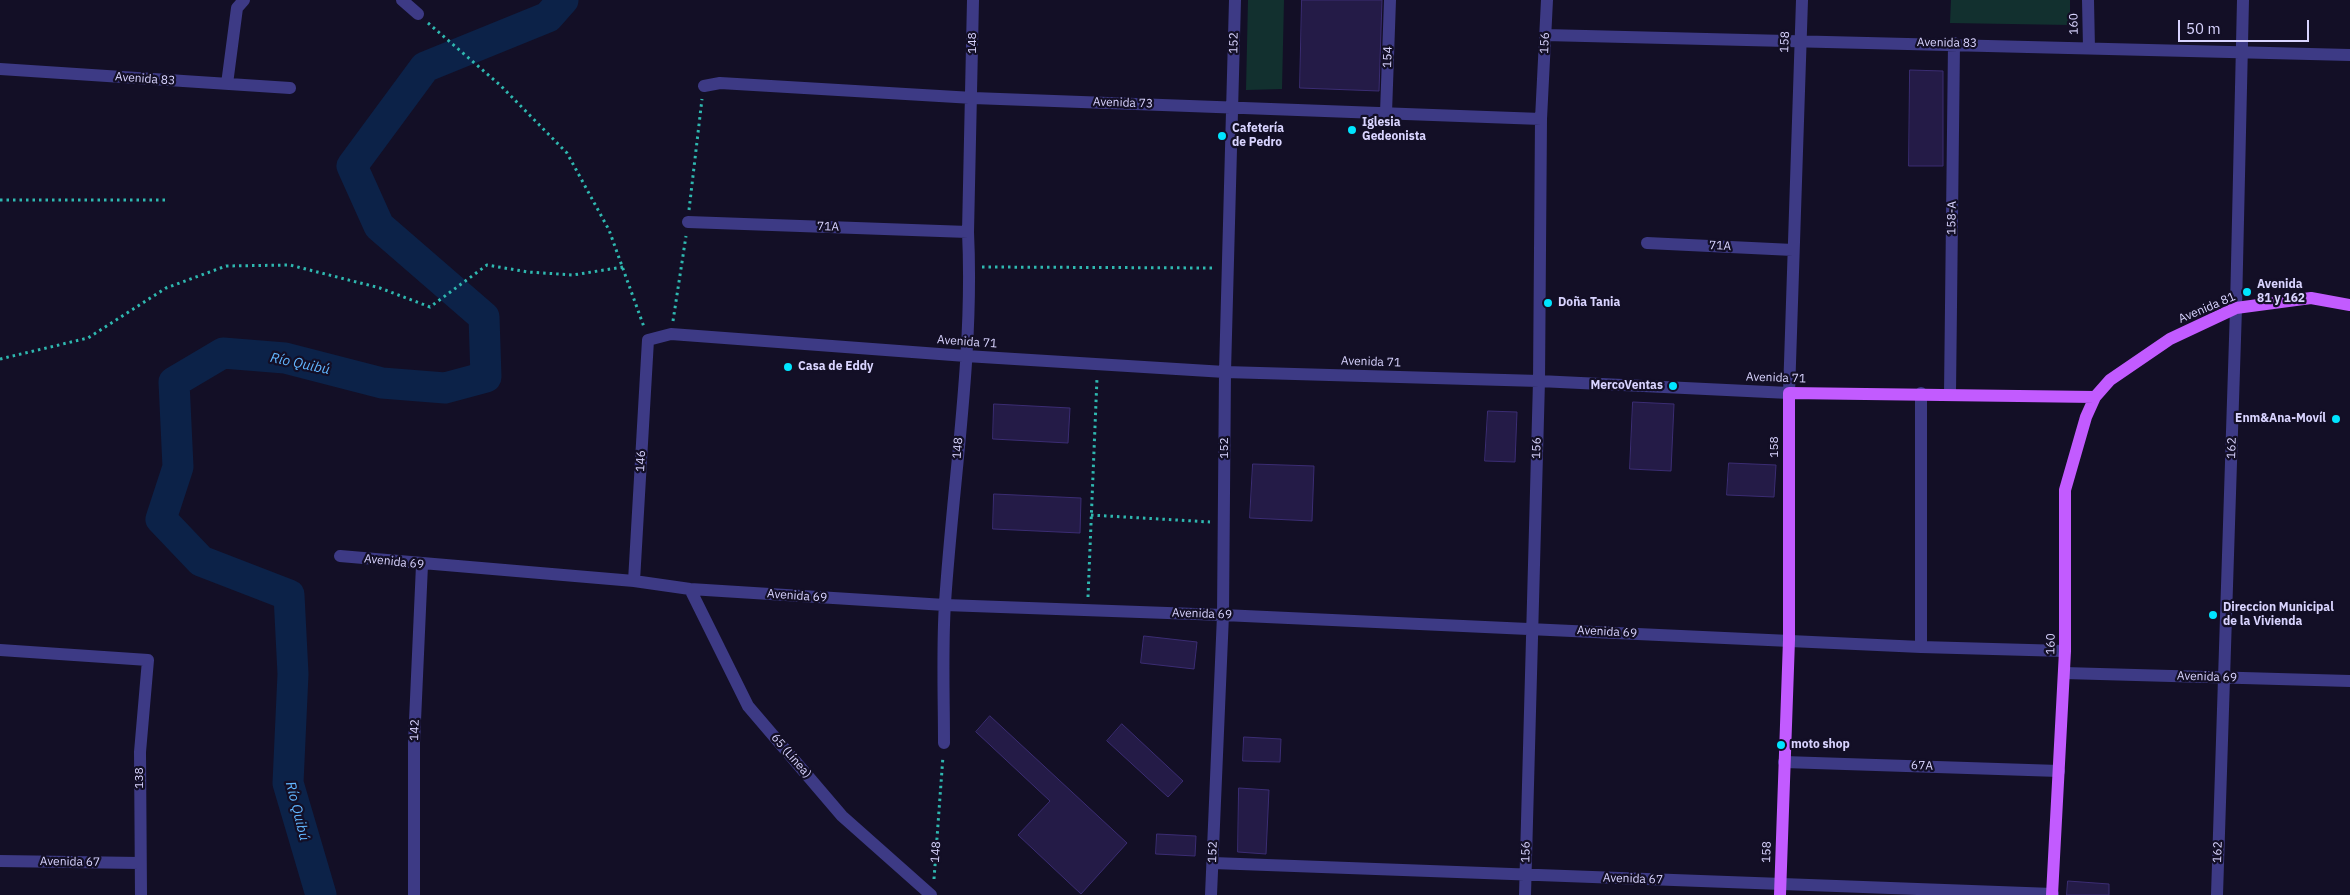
<!DOCTYPE html>
<html>
<head>
<meta charset="utf-8">
<style>
  body { margin:0 }
  #map { position:relative; width:2350px; height:895px; overflow:hidden; background:#130f26; font-family:"IBM Plex Sans",sans-serif }
  canvas { display:block }
  .scale { position:absolute; left:2178px; top:20px; width:131px; height:22px; box-sizing:border-box; border:2px solid #d9d4ff; border-top:0; padding-left:6px; font-size:15px; line-height:18px; white-space:nowrap; color:#d9d4ff; -webkit-text-stroke:4px #130f26; paint-order:stroke }
</style>
</head>
<body>
<div id="map">
<canvas width="2350" height="895"></canvas>
<div class="scale">50 m</div>
</div>
<script>
const c = document.querySelector('canvas').getContext('2d');
c.lineJoin = 'round';
function fill(path, color) {
  c.fillStyle = color;
  c.fill(path, 'evenodd');
}
function strokePath(path, color, width, dash) {
  c.strokeStyle = color;
  c.lineWidth = width;
  c.lineCap = dash ? 'butt' : 'round';
  c.setLineDash(dash || []);
  c.stroke(path);
}
function drawText(font, color, halo, rows, align = 'center') {
  c.font = font + ' "IBM Plex Sans",sans-serif';
  c.lineWidth = 4.5;
  c.setLineDash([]);
  c.textBaseline = 'middle';
  c.strokeStyle = halo;
  c.fillStyle = color;
  for (const [text, x, y, turn = 0] of rows) {
    c.save();
    c.translate(x, y);
    c.rotate((+turn || 0) * Math.PI / 180);
    c.textAlign = isNaN(turn) ? turn : align;
    if (halo) c.strokeText(text, 0, 0);
    c.fillText(text, 0, 0);
    c.restore();
  }
}
fill(new Path2D(`
  M 1248,0 L 1284,0 L 1282,89 L 1246,90 Z
  M 1951,0 L 2070,0 L 2070,25 L 1950,23 Z`), '#12302f');
strokePath(new Path2D(`
  M 321,895 L 288,783 L 293,674 L 289,595 L 201,561 L 161,519 L 178,467 L 174,382 L 223,353 L 285,358 L 382,383 L 445,388 L 486,377 L 484,317 L 379,226 L 352,166 L 425,67 L 548,17 L 563,0`), '#0c2248', 31);
const building = new Path2D(`
  M 1302,0 L 1382,0 L 1379,91 L 1300,88 Z
  M 1910,70 L 1943,71 L 1943,166 L 1909,166 Z
  M 1633,402 L 1674,404 L 1671,471 L 1630,469 Z
  M 994,404 L 1070,408 L 1068,443 L 993,439 Z
  M 1488,411 L 1517,412 L 1515,462 L 1485,461 Z
  M 1729,463 L 1776,465 L 1774,497 L 1727,495 Z
  M 1253,464 L 1314,466 L 1312,521 L 1250,518 Z
  M 994,494 L 1081,498 L 1080,533 L 993,529 Z
  M 1144,636 L 1197,642 L 1194,669 L 1141,663 Z
  M 990,716 L 1127,843 L 1081,894 L 1018,835 L 1050,801 L 976,732 Z
  M 1122,724 L 1183,781 L 1168,797 L 1107,741 Z
  M 1244,737 L 1281,739 L 1280,762 L 1243,761 Z
  M 1239,788 L 1269,790 L 1266,854 L 1238,852 Z
  M 1157,834 L 1196,836 L 1195,856 L 1156,854 Z
  M 2068,881 L 2109,884 L 2109,895 L 2067,895 Z`);
fill(building, '#241b47');
strokePath(building, '#3b2d73', 1);
strokePath(new Path2D(`
  M 428,23 L 500,85 L 567,153 L 609,230 L 644,327
  M 0,200 L 168,200
  M 689,210 L 702,99
  M 982,267 L 1215,268
  M 673,321 L 686,236
  M 0,359 L 88,338 L 166,288 L 226,266 L 290,265 L 380,288 L 430,307 L 487,265 L 528,272 L 573,275 L 623,267
  M 1091,515 L 1210,522
  M 1088,597 L 1097,378
  M 934,879 L 943,756`), '#2fb8b0', 3, [2.5, 4]);
strokePath(new Path2D(`
  M 402,0 L 418,14
  M 2088,0 L 2089,48
  M 1545,35 L 2350,55
  M 0,69 L 290,88
  M 227,84 L 237,8 L 244,0
  M 704,86 L 720,83 L 973,98 L 1541,119
  M 1386,113 L 1390,0
  M 688,222 L 968,232
  M 1647,243 L 1793,250
  M 1950,393 L 1954,43
  M 340,556 L 634,581 L 690,589 L 945,605 L 1223,615 L 1921,647 L 2065,651
  M 634,581 L 648,340 L 671,334 L 966,356 L 1225,372 L 1539,381 L 1789,393 L 1802,0
  M 690,589 L 748,706 L 842,816 L 931,895
  M 1921,647 L 1921,393
  M 0,650 L 148,660 L 140,752 L 141,895
  M 2064,673 L 2350,681
  M 944,743 C 944,697 942,649 945,603 C 953,480 974,355 968,232 L 973,0
  M 1784,762 L 2059,771
  M 0,861 L 140,863
  M 1213,863 L 2053,894
  M 414,895 L 414,743 L 422,565
  M 1211,895 L 1223,615 L 1225,372 L 1235,0
  M 1525,895 L 1539,381 L 1541,119 L 1547,0
  M 2217,895 L 2236,308 L 2243,0`), '#3d3a85', 12);
strokePath(new Path2D(`
  M 1780,895 L 1789,640 L 1789,393 L 2095,397
  M 2052,895 L 2065,651 L 2065,490 L 2086,417 L 2095,397 L 2110,380 L 2170,339 L 2236,308 L 2311,298 L 2350,305`), '#c25bff', 12);
for (const [x, y, r, color] of [
  [1352,130,5,"#00e5ff"],
  [1222,136,5,"#00e5ff"],
  [2247,292,5,"#00e5ff"],
  [1548,303,5,"#00e5ff"],
  [788,367,5,"#00e5ff"],
  [1673,386,5,"#00e5ff"],
  [2336,419,5,"#00e5ff"],
  [2213,615,5,"#00e5ff"],
  [1781,745,5,"#00e5ff"]
]) {
  const dot = new Path2D();
  dot.arc(x, y, r, 0, 2 * Math.PI);
  c.fillStyle = color;
  c.fill(dot);
  strokePath(dot, '#130f26', 2);
}
drawText('12px', '#d9d4ff', '#130f26', [
  ["160",2074,24,-91],
  ["158",1785,42,-87],
  ["148",973,43,-90],
  ["152",1234,43,-89],
  ["156",1545,43,-87],
  ["Avenida 83",1947,43,1],
  ["154",1388,57,-88],
  ["Avenida 83",145,79,4],
  ["Avenida 73",1123,103,2],
  ["158-A",1952,218,-89],
  ["71A",828,227,2],
  ["71A",1720,246,3],
  ["Avenida 81",2207,308,-23],
  ["Avenida 71",967,342,4],
  ["Avenida 71",1371,362,2],
  ["Avenida 71",1776,378,2],
  ["158",1775,447,-90],
  ["148",958,448,-85],
  ["152",1225,448,-90],
  ["156",1537,448,-88],
  ["162",2232,448,-88],
  ["146",641,461,-87],
  ["Avenida 69",394,562,6],
  ["Avenida 69",797,596,4],
  ["Avenida 69",1202,614,2],
  ["Avenida 69",1607,632,3],
  ["160",2051,644,-89],
  ["Avenida 69",2207,677,2],
  ["142",415,730,-88],
  ["65 (Línea)",791,756,49],
  ["67A",1922,766,2],
  ["138",140,778,-90],
  ["148",936,852,-86],
  ["152",1213,852,-88],
  ["156",1526,852,-89],
  ["158",1767,852,-88],
  ["162",2218,852,-88],
  ["Avenida 67",70,862,1],
  ["Avenida 67",1633,879,2]
]);
drawText('bold 12px', '#d9d4ff', '#130f26', [
  ["Iglesia",1362,123],
  ["Gedeonista",1362,137],
  ["Cafetería",1232,129],
  ["de Pedro",1232,143],
  ["Avenida",2257,285],
  ["81 y 162",2257,299],
  ["Doña Tania",1558,303],
  ["Casa de Eddy",798,367],
  ["MercoVentas",1663,386,"right"],
  ["Enm&Ana-Movíl",2326,419,"right"],
  ["Direccion Municipal",2223,608],
  ["de la Vivienda",2223,622],
  ["moto shop",1791,745]
], 'left');
drawText('italic 14px', '#62b6ff', '#130f26', [
  ["Río Quibú",300,364,12],
  ["Río Quibú",297,811,76]
]);
</script>
</body>
</html>
